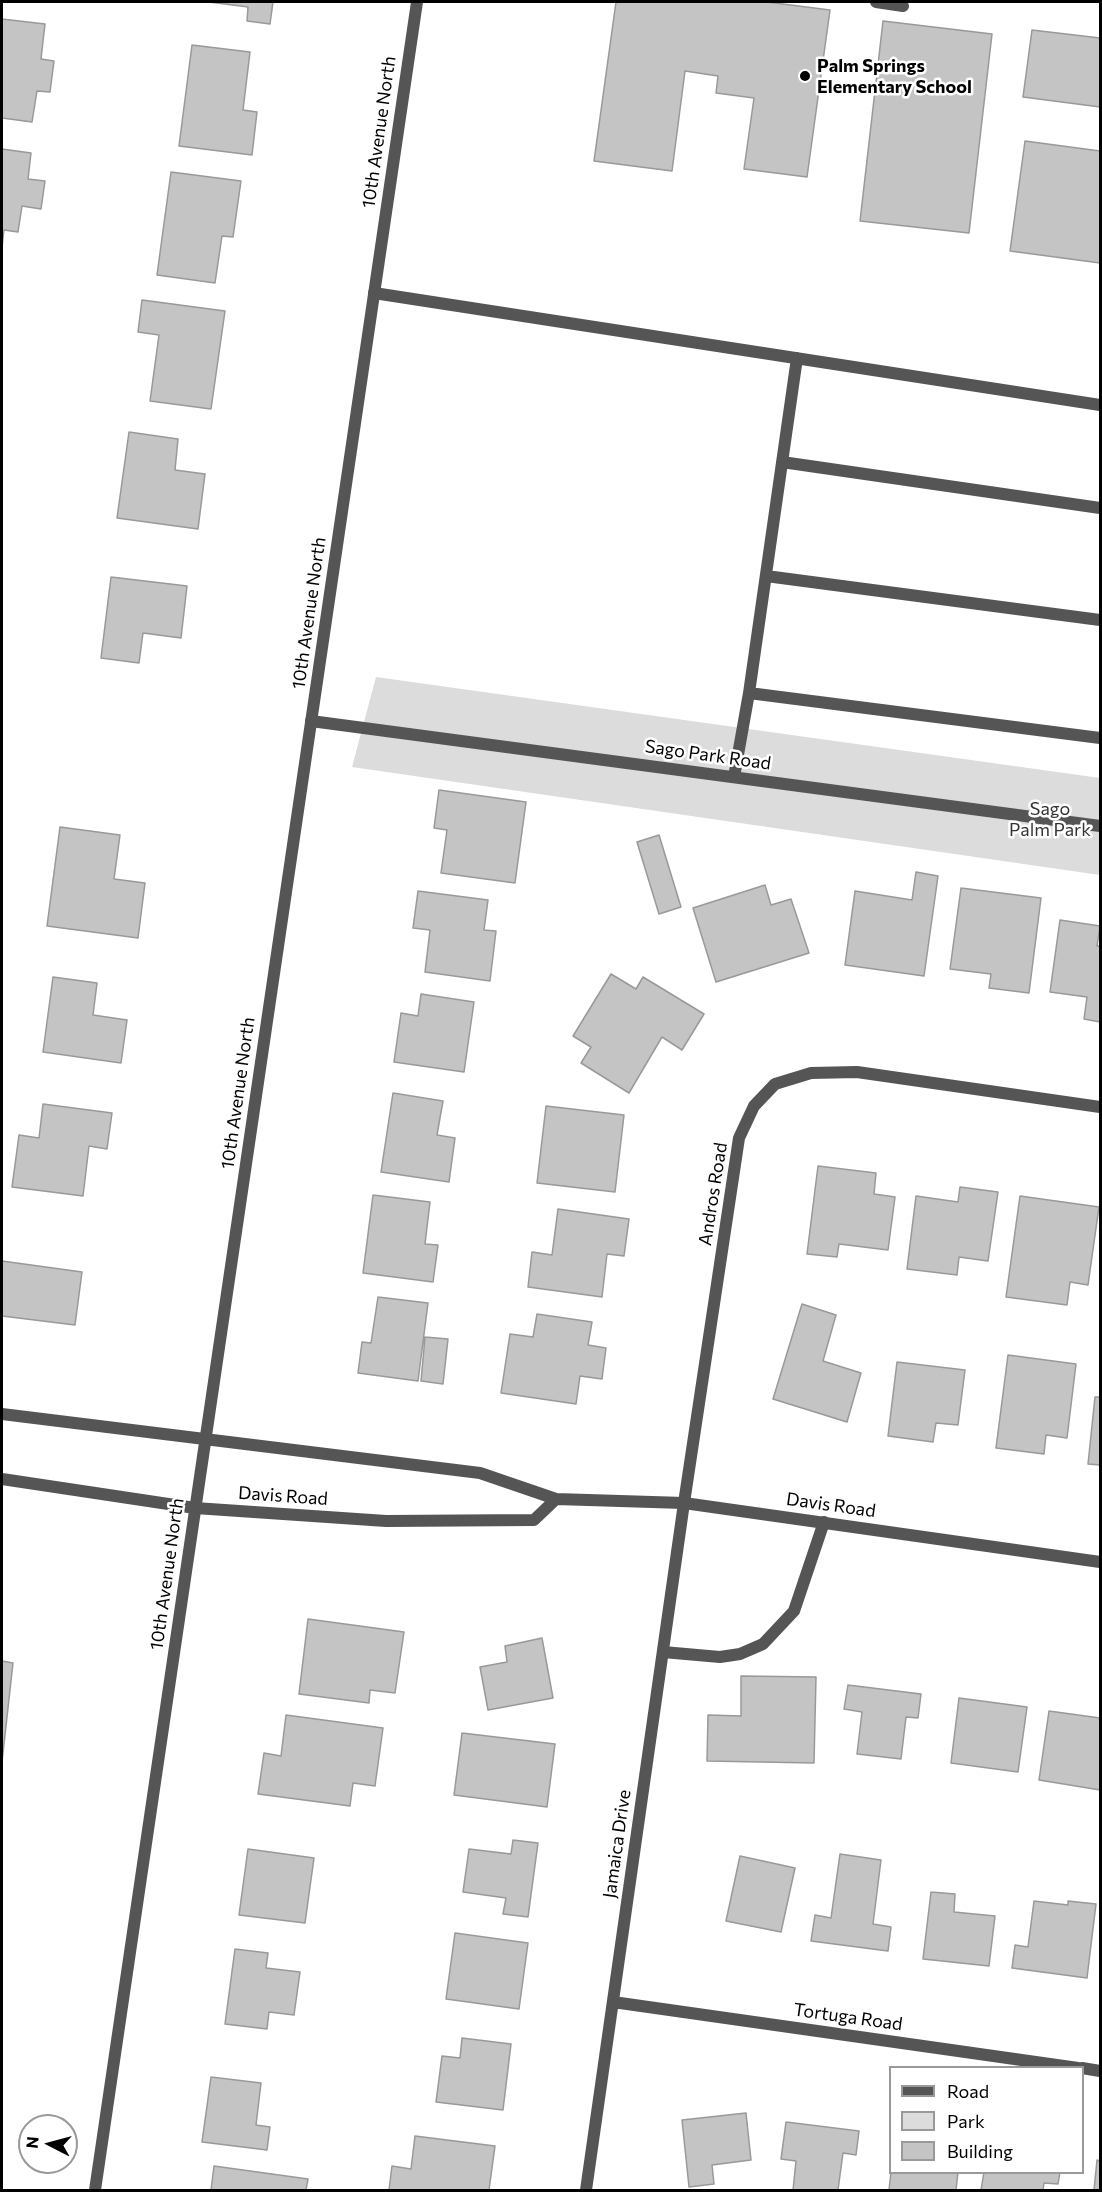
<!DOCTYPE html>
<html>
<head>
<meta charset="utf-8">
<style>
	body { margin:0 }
	#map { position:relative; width:1102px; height:2192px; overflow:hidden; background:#fff; font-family:Commissioner,sans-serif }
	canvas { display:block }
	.frame { position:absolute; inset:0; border:3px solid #000; pointer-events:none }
	.legend { position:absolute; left:889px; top:2066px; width:195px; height:108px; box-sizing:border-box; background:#fff; border:2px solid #999; margin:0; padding:8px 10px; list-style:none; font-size:18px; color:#000 }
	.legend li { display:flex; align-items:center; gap:12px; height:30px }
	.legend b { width:30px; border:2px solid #999 }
	.north { position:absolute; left:18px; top:2114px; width:60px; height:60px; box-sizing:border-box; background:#fff; border:2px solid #999; border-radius:50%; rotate:276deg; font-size:16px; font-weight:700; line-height:24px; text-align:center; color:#000 }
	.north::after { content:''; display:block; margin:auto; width:21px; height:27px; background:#000; clip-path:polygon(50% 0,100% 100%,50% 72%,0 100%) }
</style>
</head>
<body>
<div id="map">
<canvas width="1102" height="2192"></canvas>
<div class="frame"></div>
<ul class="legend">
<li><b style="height:8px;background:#555"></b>Road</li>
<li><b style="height:16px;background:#dcdcdc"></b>Park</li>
<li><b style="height:16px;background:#c4c4c4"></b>Building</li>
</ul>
<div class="north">N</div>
</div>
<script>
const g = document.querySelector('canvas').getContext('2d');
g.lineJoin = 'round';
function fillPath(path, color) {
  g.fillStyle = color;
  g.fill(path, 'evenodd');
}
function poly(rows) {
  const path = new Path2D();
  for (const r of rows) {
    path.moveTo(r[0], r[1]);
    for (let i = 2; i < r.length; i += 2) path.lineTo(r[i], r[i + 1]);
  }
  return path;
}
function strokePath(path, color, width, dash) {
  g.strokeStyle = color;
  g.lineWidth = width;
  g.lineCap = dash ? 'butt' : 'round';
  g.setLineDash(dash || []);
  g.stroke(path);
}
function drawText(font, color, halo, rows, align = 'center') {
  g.font = font + ' Commissioner,sans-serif';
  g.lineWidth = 5;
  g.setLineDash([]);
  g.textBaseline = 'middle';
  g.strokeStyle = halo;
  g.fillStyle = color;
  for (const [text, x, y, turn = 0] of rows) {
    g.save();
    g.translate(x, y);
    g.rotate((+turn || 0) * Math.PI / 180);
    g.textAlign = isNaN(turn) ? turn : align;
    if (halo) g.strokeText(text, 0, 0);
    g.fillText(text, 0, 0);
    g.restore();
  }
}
const green = poly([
	[376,677,1100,778,1100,875,352,767]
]);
const building = poly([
	[209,2,273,2,270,24,247,21,248,7,209,2],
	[616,2,767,2,830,10,807,177,744,169,754,98,716,93,718,76,685,71,672,171,594,161,616,2],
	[2,19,45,24,41,59,54,61,50,92,37,91,32,122,2,118,2,19],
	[883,21,992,34,969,233,860,221,883,21],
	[1032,30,1100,38,1100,107,1023,97,1032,30],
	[192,45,250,52,243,110,257,112,252,155,179,146,192,45],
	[1025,141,1100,151,1100,263,1010,251,1025,141],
	[2,149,31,153,28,179,45,181,41,209,22,206,18,232,4,230,2,247,2,149],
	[171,172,241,181,233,237,222,236,215,283,157,275,171,172],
	[142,300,225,311,211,409,150,401,159,335,138,332,142,300],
	[129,432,178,439,175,470,205,474,198,529,117,518,129,432],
	[111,577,187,586,181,638,143,633,139,663,101,658,111,577],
	[439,790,526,802,515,883,441,873,447,830,434,828,439,790],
	[60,827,120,835,114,879,145,883,138,938,47,926,60,827],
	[659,835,681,907,659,914,637,842,659,835],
	[916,872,938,876,924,976,845,965,855,891,912,900,916,872],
	[765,885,771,905,791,899,809,953,716,982,693,908,765,885],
	[961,888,1041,898,1029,993,989,988,991,974,950,969,961,888],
	[418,891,488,900,484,930,496,931,490,981,425,972,430,930,413,928,418,891],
	[1060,920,1100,926,1097,946,1100,946,1100,1022,1084,1019,1087,997,1050,992,1060,920],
	[611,974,636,989,643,977,704,1014,682,1050,662,1037,629,1093,581,1063,591,1047,573,1036,611,974],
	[53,977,97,983,93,1015,127,1020,121,1063,43,1052,53,977],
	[421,994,474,1002,464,1072,394,1062,401,1013,418,1016,421,994],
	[393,1093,443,1101,437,1135,455,1138,449,1182,381,1172,393,1093],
	[43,1104,112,1113,107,1149,89,1146,83,1196,12,1187,19,1135,39,1138,43,1104],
	[546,1106,624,1115,615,1192,537,1183,546,1106],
	[818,1166,876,1173,874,1194,895,1197,888,1250,839,1244,837,1257,807,1254,818,1166],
	[960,1187,998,1192,988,1261,959,1257,957,1275,907,1269,916,1196,958,1202,960,1187],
	[373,1195,430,1202,425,1244,438,1245,433,1282,363,1273,373,1195],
	[1020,1196,1099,1207,1088,1285,1070,1282,1067,1305,1006,1297,1020,1196],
	[558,1209,629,1219,624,1256,607,1254,602,1297,528,1287,532,1252,552,1255,558,1209],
	[2,1261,82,1272,75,1325,2,1316,2,1261],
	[378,1297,428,1303,418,1381,358,1373,362,1342,371,1343,378,1297],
	[802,1304,836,1315,823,1361,861,1373,847,1422,773,1399,802,1304],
	[537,1314,592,1322,588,1345,606,1348,602,1379,580,1376,576,1404,501,1393,510,1334,533,1337,537,1314],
	[425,1337,448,1339,443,1384,421,1381,425,1337],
	[1008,1355,1076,1364,1067,1438,1046,1435,1044,1454,996,1448,1008,1355],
	[897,1362,965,1370,958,1425,936,1423,933,1442,888,1436,897,1362],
	[1095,1397,1100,1397,1100,1465,1088,1464,1095,1397],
	[308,1619,404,1632,395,1693,370,1690,369,1703,299,1694,308,1619],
	[542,1638,553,1698,488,1710,480,1667,507,1662,505,1646,542,1638],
	[2,1661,13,1663,2,1762,2,1661],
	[741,1676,816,1677,814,1763,707,1761,708,1715,741,1716,741,1676],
	[848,1685,921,1694,918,1718,906,1717,901,1759,857,1754,862,1712,844,1709,848,1685],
	[959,1698,1027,1707,1018,1772,951,1763,959,1698],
	[1049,1711,1100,1718,1100,1790,1039,1780,1049,1711],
	[286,1715,383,1728,375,1786,353,1783,350,1806,258,1794,264,1753,281,1756,286,1715],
	[462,1733,555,1744,547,1807,454,1795,462,1733],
	[513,1840,538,1843,528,1917,503,1914,506,1898,463,1892,469,1849,511,1854,513,1840],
	[248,1849,314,1858,305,1923,239,1915,248,1849],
	[840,1854,881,1860,873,1924,891,1927,888,1951,811,1941,815,1915,831,1918,840,1854],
	[740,1856,795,1868,781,1932,726,1921,740,1856],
	[931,1892,955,1894,954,1912,995,1916,989,1966,923,1959,931,1892],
	[1034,1901,1068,1905,1068,1901,1096,1904,1087,1978,1012,1968,1015,1945,1028,1947,1034,1901],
	[455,1933,528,1943,519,2009,446,1999,455,1933],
	[235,1949,268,1953,266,1968,300,1972,294,2015,269,2012,267,2029,225,2024,235,1949],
	[462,2038,511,2044,503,2110,436,2102,442,2056,460,2058,462,2038],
	[211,2077,261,2083,256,2125,270,2127,267,2150,202,2142,211,2077],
	[746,2113,751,2160,712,2165,714,2184,689,2187,682,2120,746,2113],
	[786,2122,859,2131,856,2155,843,2153,838,2190,793,2190,796,2161,781,2159,786,2122],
	[415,2136,495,2146,489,2190,389,2190,392,2166,411,2169,415,2136],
	[1097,2160,1100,2161,1100,2190,1094,2190,1097,2160],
	[214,2166,308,2179,306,2190,211,2190,214,2166],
	[891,2172,958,2172,956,2190,889,2190,891,2172],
	[984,2172,1060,2172,1058,2184,1044,2183,1043,2190,981,2190,984,2172]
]);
const service = poly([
	[876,2,903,6],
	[374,293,1100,405],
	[782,462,1100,508],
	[766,576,1100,620],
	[749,693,797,358],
	[734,777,749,693,1100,738],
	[663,1652,720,1657,740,1654,763,1644,794,1611,824,1522]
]);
const minor = poly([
	[311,721,1100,826],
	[613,2002,1078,2068],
	[1082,2068,1100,2071],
	[586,2190,684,1503,739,1138,754,1106,775,1084,811,1073,857,1072,1100,1107]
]);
const tertiary = poly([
	[2,1414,480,1473,556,1499,684,1503,1100,1562],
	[2,1479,195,1508,386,1521,534,1520,556,1499],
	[95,2190,417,2]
]);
const markers = [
	[805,76,6,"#000"]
];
const poiNames = [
	["Palm Springs",817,66],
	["Elementary School",817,87]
];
const streetNames = [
	["10th Avenue North",379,132,-82],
	["10th Avenue North",309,613,-82],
	["Sago Park Road",708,755,8],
	["10th Avenue North",238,1093,-82],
	["Andros Road",713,1194,-81],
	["Davis Road",283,1496,4],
	["Davis Road",831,1505,8],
	["10th Avenue North",167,1574,-82],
	["Jamaica Drive",617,1844,-82],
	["Tortuga Road",848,2017,8]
];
const parkNames = [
	["Sago",1050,809],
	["Palm Park",1050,830]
];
fillPath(green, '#dcdcdc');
fillPath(building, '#c4c4c4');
strokePath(building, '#999', 1.5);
strokePath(service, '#555', 12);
strokePath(minor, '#555', 12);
strokePath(tertiary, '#555', 12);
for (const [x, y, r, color] of markers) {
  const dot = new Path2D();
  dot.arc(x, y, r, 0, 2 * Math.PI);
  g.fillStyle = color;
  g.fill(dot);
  strokePath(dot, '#fff', 2);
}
drawText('bold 18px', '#000', '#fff', poiNames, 'left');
drawText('18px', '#000', '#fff', streetNames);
drawText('18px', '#333', '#fff', parkNames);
</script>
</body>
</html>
